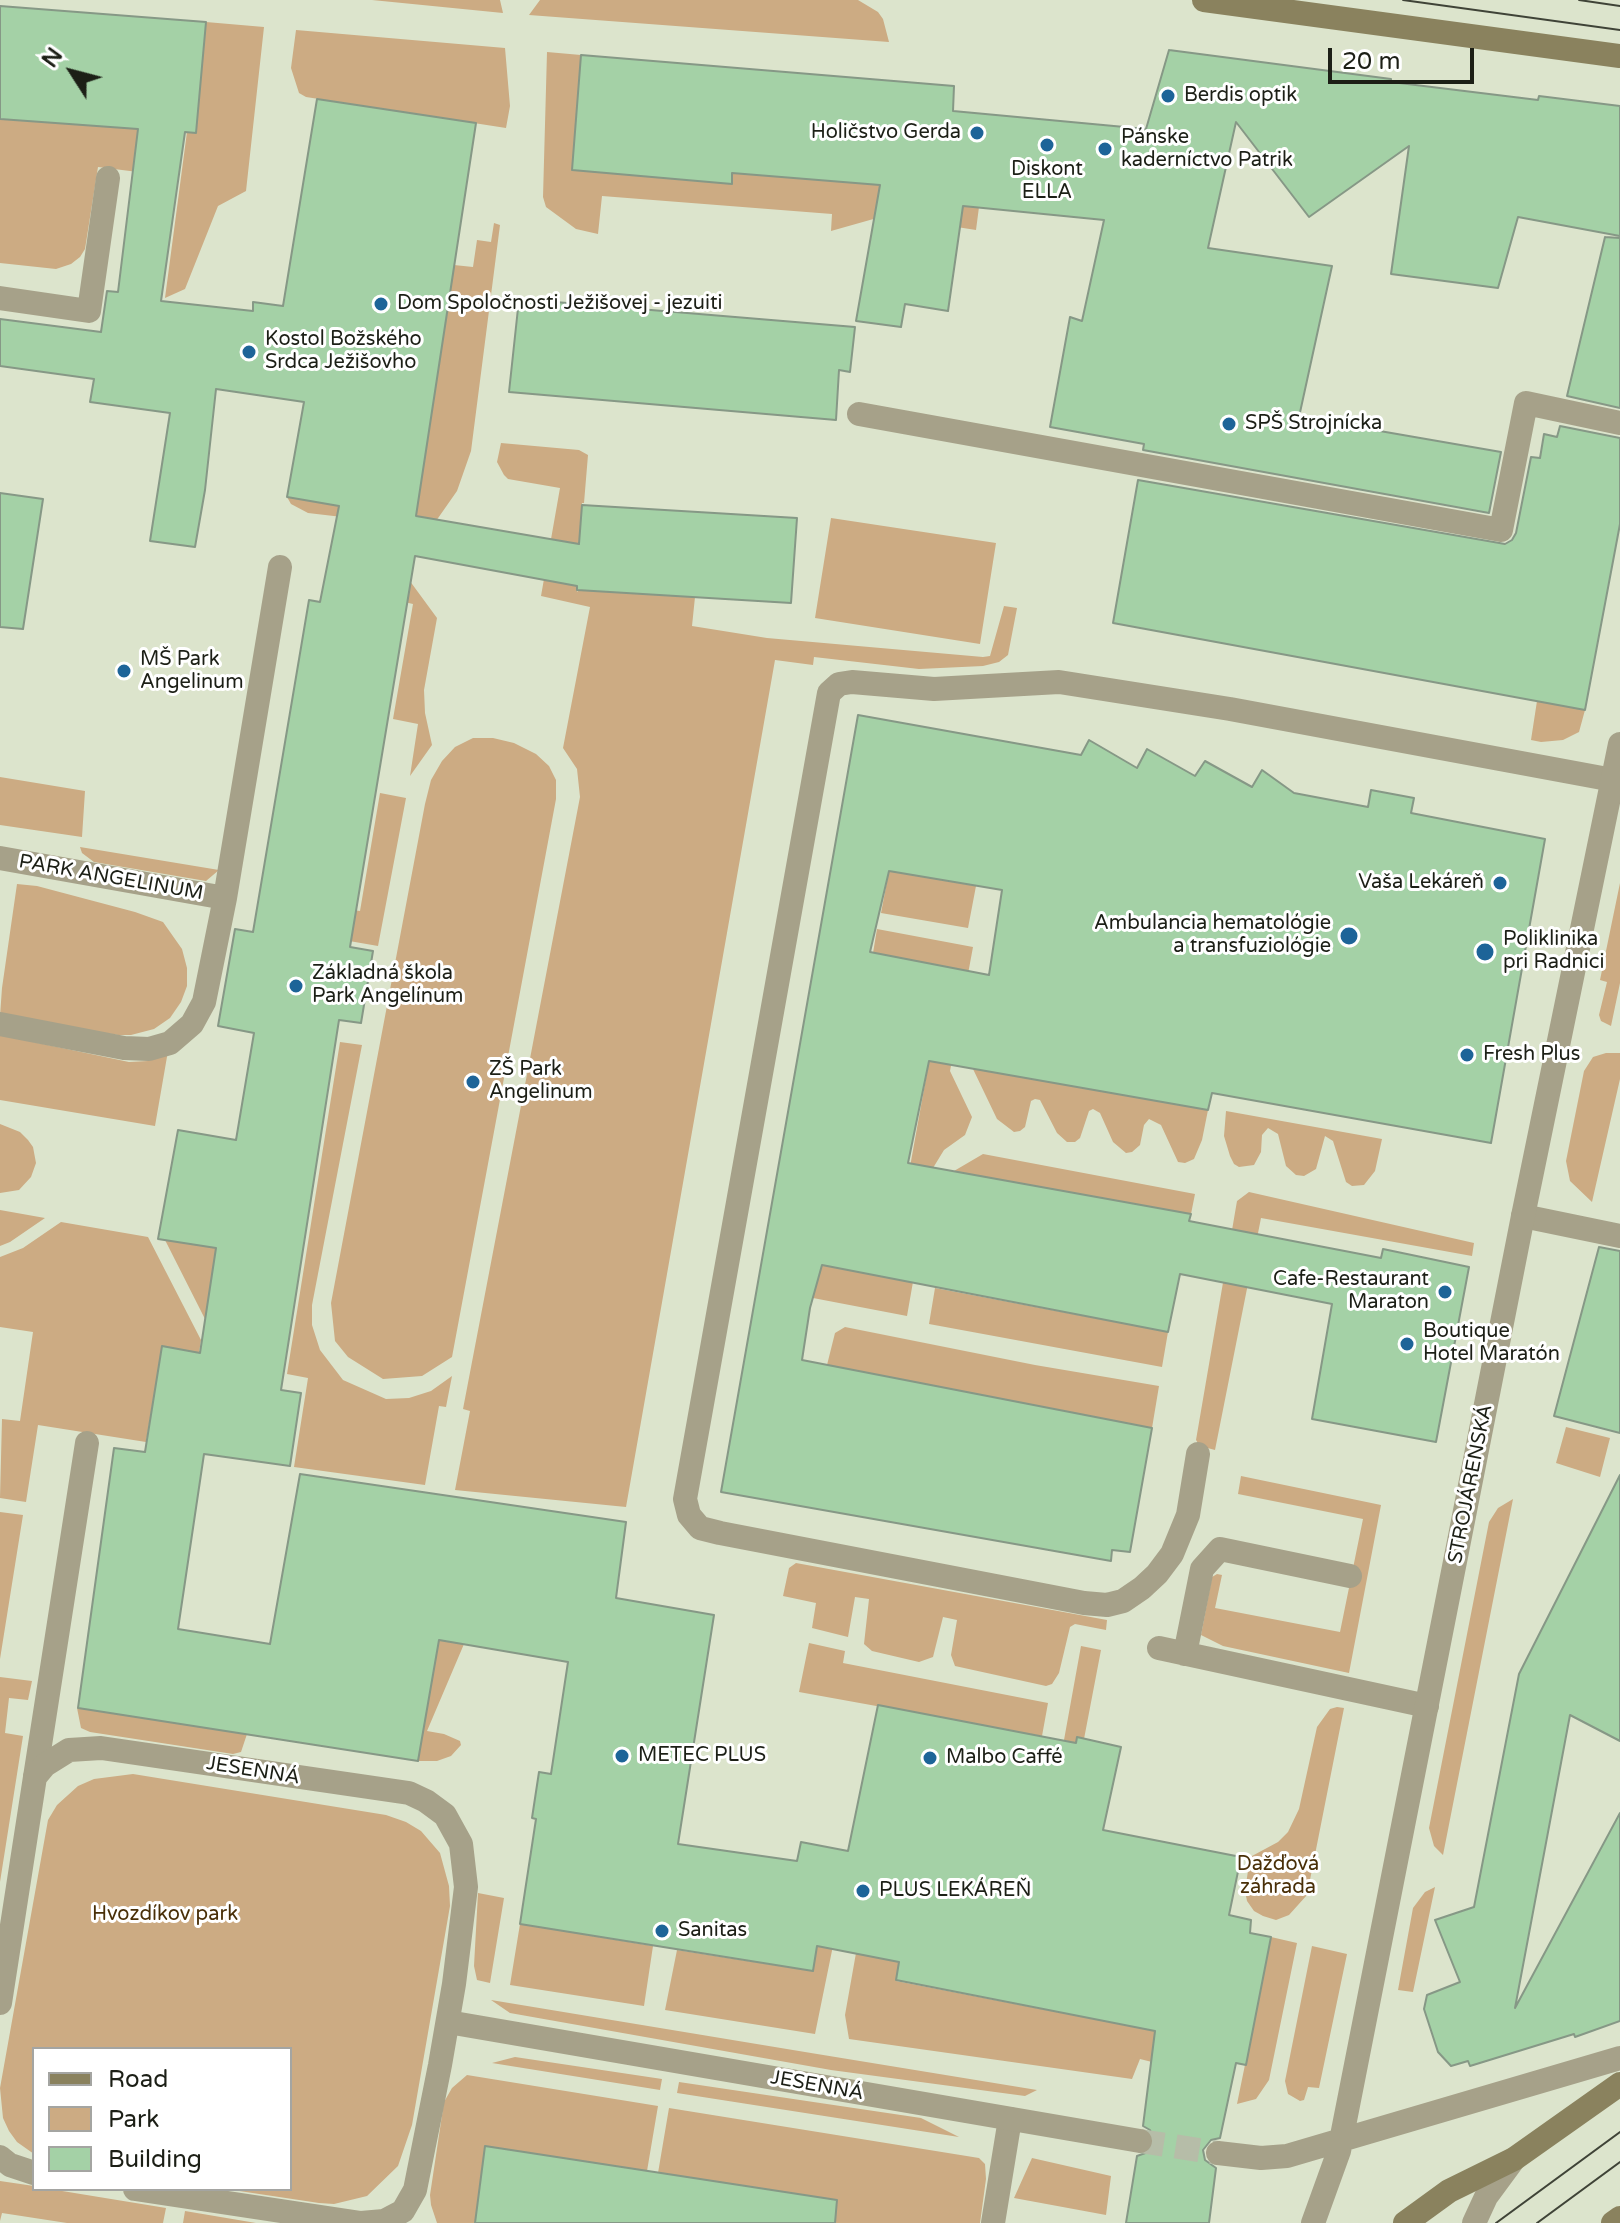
<!DOCTYPE html>
<html>
<head>
<meta charset="utf-8">
<style>
	body { margin:0 }
	#map { position:relative; width:1620px; height:2223px; overflow:hidden; background:#dce4cc; font-family:"Varela Round",sans-serif }
	canvas { display:block }
	.legend { position:absolute; left:32px; top:2047px; width:260px; height:144px; box-sizing:border-box; background:#fff; border:2px solid #a4a5a2; margin:0; padding:10px 14px; list-style:none; font-size:24px; color:#1c1f16 }
	.legend li { display:flex; align-items:center; gap:16px; height:40px }
	.legend b { width:40px; border:2px solid #a4a5a2 }
	.north { position:absolute; left:32px; top:32px; width:80px; height:80px; -webkit-text-stroke:6px #fff; paint-order:stroke; rotate:306deg; font-size:22px; font-weight:700; line-height:32px; text-align:center; color:#1c1f16 }
	.north::after { content:''; display:block; margin:auto; width:28px; height:36px; background:#1c1f16; clip-path:polygon(50% 0,100% 100%,50% 72%,0 100%) }
	.scale { position:absolute; left:1328px; top:48px; width:146px; height:36px; box-sizing:border-box; border:4px solid #1c1f16; border-top:0; padding-left:10px; font-size:24px; line-height:28px; white-space:nowrap; color:#1c1f16; -webkit-text-stroke:6px #fff; paint-order:stroke }
</style>
</head>
<body>
<div id="map">
<canvas width="1620" height="2223"></canvas>
<ul class="legend">
<li><b style="height:10px;background:#8a825e"></b>Road</li>
<li><b style="height:22px;background:#ccab83"></b>Park</li>
<li><b style="height:22px;background:#a4d1a6"></b>Building</li>
</ul>
<div class="north">N</div>
<div class="scale">20 m</div>
</div>
<script>
const g = document.querySelector('canvas').getContext('2d');
g.lineJoin = 'round';
function fillPath(path, color) {
  g.fillStyle = color;
  g.fill(path, 'evenodd');
}
function poly(rows) {
  const path = new Path2D();
  for (const r of rows) {
    path.moveTo(r[0], r[1]);
    for (let i = 2; i < r.length; i += 2) path.lineTo(r[i], r[i + 1]);
  }
  return path;
}
function strokePath(path, color, width, dash) {
  g.strokeStyle = color;
  g.lineWidth = width;
  g.lineCap = dash ? 'butt' : 'round';
  g.setLineDash(dash || []);
  g.stroke(path);
}
function drawText(font, color, halo, rows, align = 'center') {
  g.font = font + ' "Varela Round",sans-serif';
  g.lineWidth = 6;
  g.setLineDash([]);
  g.textBaseline = 'middle';
  g.strokeStyle = halo;
  g.fillStyle = color;
  for (const [text, x, y, turn = 0] of rows) {
    g.save();
    g.translate(x, y);
    g.rotate((+turn || 0) * Math.PI / 180);
    g.textAlign = isNaN(turn) ? turn : align;
    if (halo) g.strokeText(text, 0, 0);
    g.fillText(text, 0, 0);
    g.restore();
  }
}
const green = poly([
	[372,0,500,0,503,13],
	[540,0,858,0,878,12,883,19,889,42,529,15],
	[206,22,264,27,246,191,218,206,185,289,165,298,187,132,196,132],
	[296,30,505,48,510,106,506,128,306,97,299,93,291,68],
	[547,52,581,55,572,170,732,183,732,173,947,190,979,207,976,230,899,218,877,218,831,231,832,214,602,196,598,234,576,229,546,207,543,197],
	[0,119,185,132,178,177,98,167,85,249,80,257,71,264,56,269,0,263],
	[494,223,500,225,471,451,457,491,436,521,428,527,308,513,291,504,287,497,412,517,454,265,473,267,477,240,491,242],
	[501,443,579,450,588,455,584,503,582,503,577,592,579,590,695,597,692,626,767,638,983,657,990,656,1004,606,1017,608,1008,655,999,662,983,666,919,669,814,657,813,665,775,660,626,1507,455,1490,470,1411,463,1409,580,797,577,769,563,748,590,607,541,596,560,488,508,479,504,475,497,462],
	[831,518,996,543,980,644,815,618],
	[404,573,437,618,424,690,425,713,432,745,410,776,418,724,393,719,413,604,400,601],
	[1537,701,1585,710,1579,732,1563,740,1541,742,1531,740],
	[473,738,493,738,514,743,536,754,549,766,556,780,556,799,452,1357,422,1376,383,1379,348,1357,335,1341,331,1303,425,804,431,780,442,761,455,747],
	[0,777,85,791,82,837,0,825],
	[380,793,406,798,378,946,332,938,337,908,360,911],
	[80,847,219,870,206,881,94,862,82,853],
	[889,871,976,886,968,928,881,913],
	[1620,883,1620,983,1611,1026,1601,1021,1599,1015,1607,982,1600,980],
	[17,884,37,886,135,912,163,922,182,949,187,968,187,986,181,1002,170,1018,154,1029,131,1035,118,1035,0,1016,2,988],
	[877,929,973,947,950,1071,972,1117,965,1135,944,1150,933,1168,907,1316,813,1298,818,1264,897,1239,946,967,873,953],
	[0,1035,129,1062,148,1061,168,1051,155,1126,0,1100],
	[340,1042,362,1045,312,1305,312,1325,320,1350,343,1380,386,1399,409,1398,431,1391,452,1376,446,1407,439,1406,425,1485,294,1467,308,1378,287,1374],
	[1606,1053,1620,1053,1620,1079,1592,1202,1570,1181,1566,1161,1584,1071,1593,1057],
	[973,1069,1208,1110,1202,1140,1194,1159,1185,1163,1178,1162,1161,1125,1149,1119,1144,1125,1140,1145,1132,1152,1126,1153,1113,1142,1100,1113,1093,1109,1089,1111,1080,1138,1075,1142,1067,1142,1057,1133,1040,1100,1035,1099,1031,1101,1025,1127,1020,1131,1014,1132,997,1119],
	[1226,1111,1382,1139,1375,1171,1364,1185,1352,1186,1346,1182,1333,1141,1325,1136,1316,1169,1304,1176,1296,1175,1286,1166,1278,1134,1268,1128,1262,1135,1261,1152,1254,1165,1239,1167,1234,1164,1230,1156,1224,1136],
	[0,1124,20,1132,28,1140,33,1147,36,1163,31,1177,19,1190,0,1193],
	[983,1154,1195,1194,1191,1214,954,1171],
	[1249,1192,1474,1243,1472,1256,1261,1218,1215,1450,1200,1446,1196,1440,1237,1201],
	[0,1210,45,1218,10,1242,0,1246],
	[61,1222,148,1237,201,1340,199,1353,162,1346,146,1442,38,1425,26,1502,0,1498,2,1419,20,1421,33,1332,0,1327,0,1257,23,1248],
	[165,1240,216,1248,205,1319],
	[935,1288,1168,1332,1162,1367,929,1324],
	[845,1327,1035,1365,1159,1386,1152,1428,827,1365,835,1333],
	[1566,1427,1610,1438,1600,1477,1556,1463],
	[1241,1476,1381,1505,1349,1673,1223,1646,1201,1635,1212,1577,1217,1574,1222,1575,1215,1608,1340,1632,1363,1519,1238,1494],
	[1513,1499,1443,1855,1434,1846,1429,1828,1489,1522,1498,1508],
	[0,1512,23,1515,0,1659],
	[796,1563,1107,1620,1106,1630,1075,1624,1070,1627,1059,1673,1052,1684,1046,1686,955,1666,951,1655,957,1620,943,1617,933,1657,919,1662,872,1651,864,1644,869,1599,855,1597,848,1637,812,1628,816,1603,783,1596,789,1568],
	[417,1637,464,1644,427,1731,444,1734,460,1741,461,1745,451,1756,437,1761,418,1761,434,1670,413,1667],
	[809,1643,845,1651,843,1663,1048,1703,1042,1736,799,1692],
	[1081,1646,1101,1650,1084,1739,1077,1737,1076,1743,1064,1740],
	[0,1677,32,1681,28,1700,9,1698,5,1733,23,1736,0,1882],
	[1337,1707,1344,1708,1307,1895,1289,1915,1276,1920,1263,1916,1254,1911,1247,1901,1245,1891,1249,1864,1252,1856,1278,1842,1288,1832,1299,1809,1317,1727,1330,1709],
	[77,1708,247,1734,241,1752,233,1754,90,1732,81,1728],
	[133,1774,386,1815,406,1822,421,1831,440,1853,449,1886,450,1906,412,2125,398,2166,367,2196,334,2204,319,2203,226,2189,290,2189,290,2049,34,2049,34,2154,17,2142,9,2131,3,2118,0,2088,48,1820,57,1805,78,1786,94,1779],
	[1435,1887,1413,1992,1398,1990,1413,1908,1425,1892],
	[478,1893,504,1898,490,1983,477,1980,474,1966],
	[520,1924,653,1946,644,2006,510,1985],
	[820,1927,836,1931,815,2034,665,2010,677,1950,812,1971],
	[1271,1937,1297,1943,1269,2080,1256,2099,1237,2104],
	[1312,1946,1347,1954,1319,2088,1308,2087,1304,2100,1300,2101,1288,2094,1285,2081],
	[856,1953,899,1962,896,1981,1119,2024,1160,2000,1155,2031,1180,2037,1152,2062,1140,2059,1132,2079,849,2039,845,2015],
	[491,2000,811,2053,1037,2090,1025,2096,831,2070,510,2013],
	[515,2057,662,2079,660,2090,492,2063],
	[467,2075,658,2106,647,2171,486,2146,475,2223,437,2223,431,2205,430,2195,444,2102,452,2088],
	[679,2082,921,2118,959,2137,677,2093],
	[669,2108,979,2158,985,2164,986,2179,980,2223,822,2223,658,2173],
	[1032,2158,1111,2176,1106,2215,1014,2198],
	[0,2181,34,2186,34,2189,50,2189,166,2208,163,2223,67,2223,2,2213,0,2221],
	[185,2211,256,2223,183,2223]
]);
const building = poly([
	[0,6,206,22,196,133,185,132,161,301,253,311,253,302,283,306,317,99,476,123,416,516,579,544,582,505,797,518,791,603,577,590,577,586,415,556,350,947,373,951,361,1023,339,1020,281,1390,301,1393,290,1466,204,1454,178,1629,270,1644,300,1474,626,1522,616,1598,714,1615,678,1844,797,1861,801,1842,848,1851,878,1705,1076,1743,1077,1737,1121,1747,1103,1830,1241,1857,1229,1915,1251,1920,1250,1933,1271,1937,1246,2065,1236,2063,1220,2138,1211,2140,1203,2150,1205,2160,1216,2168,1209,2223,1126,2223,1137,2156,1151,2151,1155,2143,1150,2130,1143,2126,1155,2031,896,1980,899,1962,817,1946,813,1971,520,1924,536,1819,532,1818,539,1772,551,1774,568,1662,439,1640,418,1761,78,1708,114,1448,145,1452,162,1346,200,1353,216,1248,158,1239,178,1130,236,1140,254,1033,218,1026,235,929,253,932,309,600,320,602,339,506,287,497,304,402,216,389,205,490,195,547,150,541,170,413,90,402,94,379,0,366,0,319,101,332,107,291,118,292,138,129,0,119,0,6],
	[1169,50,1391,79,1391,82,1538,100,1539,96,1620,106,1620,236,1518,217,1498,288,1391,274,1409,146,1309,217,1236,122,1208,248,1332,266,1299,417,1501,452,1489,513,1143,450,1144,444,1050,427,1070,317,1082,321,1104,220,963,206,948,311,905,304,901,327,856,321,880,185,732,173,732,184,572,170,581,55,954,86,953,111,1146,129,1169,50],
	[1605,237,1620,238,1620,408,1567,396,1605,237],
	[519,299,855,327,850,372,839,370,836,420,509,392,519,299],
	[1560,426,1620,438,1620,524,1585,710,1113,623,1138,480,1505,544,1512,540,1516,533,1531,457,1540,458,1544,434,1557,437,1560,426],
	[0,493,43,499,23,629,0,627,0,493],
	[858,715,1081,755,1089,740,1137,768,1147,749,1195,776,1205,761,1252,787,1262,770,1294,793,1368,807,1371,790,1414,798,1411,813,1545,839,1491,1143,1212,1093,1208,1110,929,1061,908,1163,1191,1214,1189,1221,1381,1258,1383,1249,1469,1267,1436,1442,1312,1419,1332,1304,1180,1274,1168,1332,822,1265,810,1308,802,1360,1152,1428,1130,1552,1112,1550,1111,1561,721,1492,858,715],
	[889,871,1002,890,989,975,870,952,889,871],
	[1599,1247,1620,1251,1620,1433,1554,1416,1599,1247],
	[1620,1475,1620,1741,1570,1715,1515,2008,1620,1813,1620,2021,1575,2037,1574,2034,1470,2066,1468,2061,1451,2066,1438,2052,1424,2009,1427,1995,1460,1982,1435,1920,1474,1907,1519,1674,1620,1475],
	[485,2146,837,2200,835,2223,475,2223,485,2146]
]);
const streetTunnel = poly([
	[1140,2141,1218,2153]
]);
const lane = poly([
	[0,298,89,311,108,178],
	[859,414,1501,530,1526,403,1620,423],
	[0,858,225,898,204,1002,192,1024,170,1043,149,1049,124,1048,0,1024],
	[225,898,280,567],
	[1523,1216,1620,1236],
	[1198,1454,1188,1515,1172,1554,1157,1574,1142,1588,1123,1601,1107,1605,1084,1603,720,1533,700,1528,689,1515,685,1499,829,693,839,684,852,682,934,689,1059,682,1230,709,1613,780],
	[1159,1648,1427,1706],
	[1185,1654,1202,1569,1220,1549,1350,1576],
	[35,1777,87,1443],
	[993,2223,1010,2119]
]);
const street = poly([
	[0,2003,35,1777,45,1765,69,1750,101,1748,409,1793,426,1801,445,1815,461,1844,466,1887,454,1984,440,2065,415,2190,403,2211,384,2221,361,2223,135,2189],
	[448,2022,1140,2141],
	[1218,2153,1261,2158,1287,2156,1620,2058],
	[0,2157,10,2165,34,2173],
	[1313,2223,1339,2151,1523,1216,1620,744],
	[1474,2223,1486,2197,1514,2159]
]);
const secondary = poly([
	[1204,0,1620,56],
	[1405,2223,1449,2191,1514,2159,1620,2084],
	[1613,2223,1620,2218]
]);
const tram = poly([
	[1403,0,1620,30],
	[1579,0,1620,6],
	[1496,2223,1620,2132],
	[1537,2223,1620,2162]
]);
const markers = [
	[1168,96,8,"#1d6498"],
	[977,133,8,"#1d6498"],
	[1047,145,8,"#1d6498"],
	[1105,149,8,"#1d6498"],
	[381,304,8,"#1d6498"],
	[249,352,8,"#1d6498"],
	[1229,424,8,"#1d6498"],
	[124,671,8,"#1d6498"],
	[1500,883,8,"#1d6498"],
	[1349,936,10,"#1d6498"],
	[1485,952,10,"#1d6498"],
	[296,986,8,"#1d6498"],
	[1467,1055,8,"#1d6498"],
	[473,1082,8,"#1d6498"],
	[1445,1292,8,"#1d6498"],
	[1407,1344,8,"#1d6498"],
	[622,1756,8,"#1d6498"],
	[930,1758,8,"#1d6498"],
	[863,1891,8,"#1d6498"],
	[662,1931,8,"#1d6498"]
];
const poiNames = [
	["Berdis optik",1184,96],
	["Holičstvo Gerda",961,133,"right"],
	["Pánske",1121,138],
	["kaderníctvo Patrik",1121,161],
	["Diskont",1047,170,"center"],
	["ELLA",1047,193,"center"],
	["Dom Spoločnosti Ježišovej - jezuiti",397,304],
	["Kostol Božského",265,340],
	["Srdca Ježišovho",265,363],
	["SPŠ Strojnícka",1245,424],
	["MŠ Park",140,660],
	["Angelinum",140,683],
	["Vaša Lekáreň",1484,883,"right"],
	["Ambulancia hematológie",1331,924,"right"],
	["a transfuziológie",1331,947,"right"],
	["Poliklinika",1503,940],
	["pri Radnici",1503,963],
	["Základná škola",312,974],
	["Park Angelínum",312,997],
	["Fresh Plus",1483,1055],
	["ZŠ Park",489,1070],
	["Angelinum",489,1093],
	["Cafe-Restaurant",1429,1280,"right"],
	["Maraton",1429,1303,"right"],
	["Boutique",1423,1332],
	["Hotel Maratón",1423,1355],
	["METEC PLUS",638,1756],
	["Malbo Caffé",946,1758],
	["PLUS LEKÁREŇ",879,1891],
	["Sanitas",678,1931]
];
const streetNames = [
	["PARK ANGELINUM",111,878,10],
	["STROJÁRENSKÁ",1471,1484,-79],
	["JESENNÁ",253,1771,9],
	["JESENNÁ",817,2086,10]
];
const parkNames = [
	["Dažďová",1278,1865],
	["záhrada",1278,1888],
	["Hvozdíkov park",165,1915]
];
fillPath(green, '#ccab83');
fillPath(building, '#a4d1a6');
strokePath(building, '#869886', 2);
strokePath(streetTunnel, '#b6bda8', 24, [24, 12]);
strokePath(lane, '#a6a189', 24);
strokePath(street, '#a6a189', 24);
strokePath(secondary, '#8a825e', 24);
strokePath(tram, '#3f4337', 2);
for (const [x, y, r, color] of markers) {
  const dot = new Path2D();
  dot.arc(x, y, r, 0, 2 * Math.PI);
  g.fillStyle = color;
  g.fill(dot);
  strokePath(dot, '#fff', 3);
}
drawText('20px', '#1c1f16', '#fff', poiNames, 'left');
drawText('20px', '#1c1f16', '#fff', streetNames);
drawText('20px', '#492f08', '#fff', parkNames);
</script>
</body>
</html>
